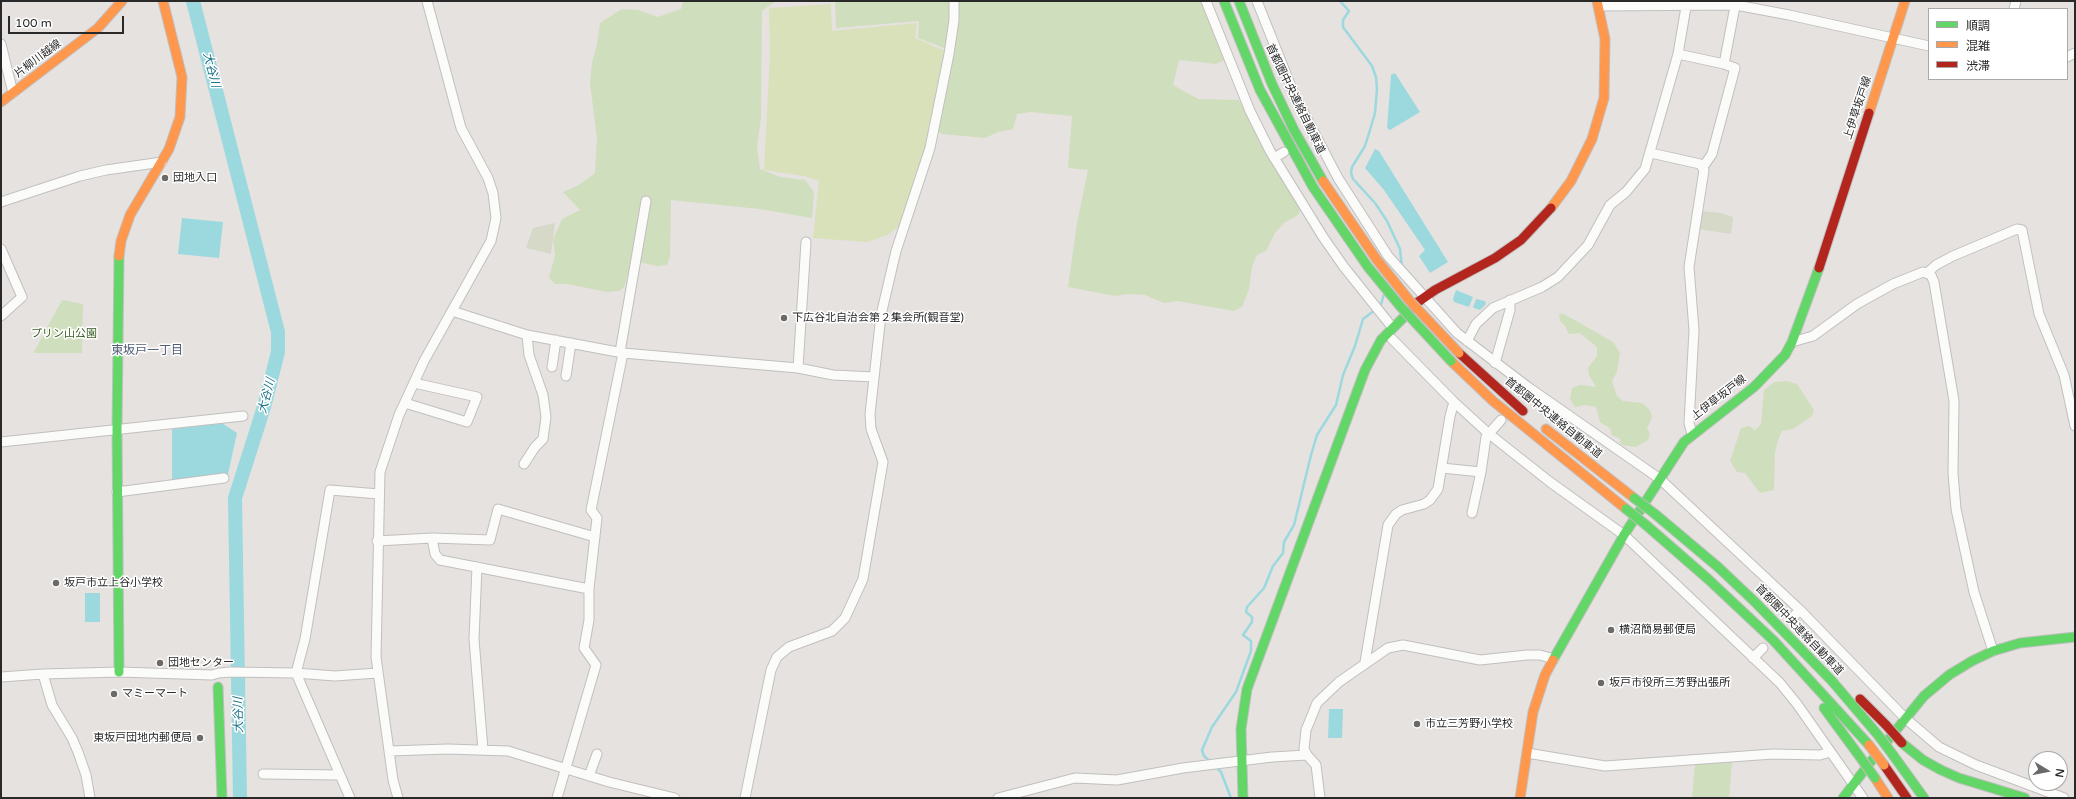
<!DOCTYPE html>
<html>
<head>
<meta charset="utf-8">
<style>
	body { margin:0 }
	#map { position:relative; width:2076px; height:799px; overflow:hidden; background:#e6e2df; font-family:"Varela Round","Noto Sans JP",sans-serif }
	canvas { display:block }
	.frame { position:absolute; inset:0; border:2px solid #292929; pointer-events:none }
	.legend { position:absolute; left:1928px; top:8px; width:140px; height:72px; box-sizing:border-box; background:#fff; border:1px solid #a9a9a9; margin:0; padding:5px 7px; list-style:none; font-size:12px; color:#292929 }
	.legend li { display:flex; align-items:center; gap:8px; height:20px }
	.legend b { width:20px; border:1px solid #a9a9a9 }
	.north { position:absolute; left:2028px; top:751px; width:40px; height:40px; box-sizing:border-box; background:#fff; border:1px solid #a9a9a9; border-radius:50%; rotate:100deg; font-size:11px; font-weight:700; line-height:16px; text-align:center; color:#292929 }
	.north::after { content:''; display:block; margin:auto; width:14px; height:18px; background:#6b6a69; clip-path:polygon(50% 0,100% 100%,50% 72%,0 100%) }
	.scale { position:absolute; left:8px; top:16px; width:116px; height:18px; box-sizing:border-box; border:2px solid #292929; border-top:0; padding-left:5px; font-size:12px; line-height:14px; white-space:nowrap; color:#292929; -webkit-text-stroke:3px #fff; paint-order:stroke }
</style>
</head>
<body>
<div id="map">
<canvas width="2076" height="799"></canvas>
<div class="frame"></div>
<ul class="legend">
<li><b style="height:5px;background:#63d668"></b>順調</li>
<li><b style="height:5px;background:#ff974d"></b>混雑</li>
<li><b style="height:5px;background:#b3261e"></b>渋滞</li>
</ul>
<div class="north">N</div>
<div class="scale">100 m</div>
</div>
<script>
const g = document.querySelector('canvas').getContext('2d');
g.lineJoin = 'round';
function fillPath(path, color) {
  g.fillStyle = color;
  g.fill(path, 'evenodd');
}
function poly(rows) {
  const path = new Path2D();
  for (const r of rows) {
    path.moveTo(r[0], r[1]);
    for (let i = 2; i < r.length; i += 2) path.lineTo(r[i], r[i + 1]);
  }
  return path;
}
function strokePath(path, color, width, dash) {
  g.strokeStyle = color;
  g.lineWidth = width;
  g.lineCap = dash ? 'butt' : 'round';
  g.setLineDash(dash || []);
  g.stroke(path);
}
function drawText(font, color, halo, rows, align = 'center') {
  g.font = font + ' "Varela Round","Noto Sans JP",sans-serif';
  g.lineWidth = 3;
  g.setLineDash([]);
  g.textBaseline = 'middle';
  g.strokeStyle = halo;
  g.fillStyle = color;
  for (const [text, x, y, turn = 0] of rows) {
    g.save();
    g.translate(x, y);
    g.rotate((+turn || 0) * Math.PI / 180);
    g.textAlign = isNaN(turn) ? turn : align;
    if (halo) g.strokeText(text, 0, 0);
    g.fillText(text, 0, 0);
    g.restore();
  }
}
const green = poly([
	[683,1,833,1,774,2,762,11,761,118,757,146,760,169,780,177,805,180,814,192,812,218,760,209,671,200,670,256,667,265,657,266,639,262,630,268,624,287,619,291,607,292,568,284,555,284,549,278,555,255,553,240,562,219,580,210,563,192,579,185,595,173,597,139,590,83,592,63,597,44,600,23,622,9,638,10,658,17,681,9],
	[835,1,1202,1,1225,60,1216,64,1179,60,1173,85,1198,99,1239,100,1300,210,1298,215,1284,223,1275,233,1266,251,1257,255,1252,267,1249,289,1242,307,1234,311,1178,301,1164,303,1145,295,1127,294,1115,296,1068,287,1077,223,1088,170,1068,168,1072,116,1031,112,1017,114,1013,129,998,132,985,138,942,134,938,131,938,125,952,51,918,38,919,21,836,28],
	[62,300,83,304,82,353,36,353,34,352],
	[1562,313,1613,342,1620,353,1617,372,1612,381,1617,396,1623,401,1642,403,1650,410,1652,418,1647,428,1650,434,1648,440,1636,447,1621,445,1620,439,1612,435,1610,428,1600,422,1596,407,1585,405,1575,407,1570,399,1572,388,1580,385,1596,387,1589,375,1588,368,1597,356,1597,347,1580,333,1569,334,1565,326,1560,321,1559,315],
	[1787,381,1797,384,1814,410,1812,416,1793,429,1782,431,1778,440,1775,452,1774,490,1760,493,1745,473,1737,472,1730,461,1741,428,1749,426,1755,430,1761,424,1764,390,1775,382],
	[1732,762,1729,798,1692,798,1695,764]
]);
const cemetery = poly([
	[1701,211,1721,213,1733,217,1731,234,1698,229],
	[555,223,551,254,526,248,533,228]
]);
const pitch = poly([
	[831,4,832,31,917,23,915,38,945,51,928,139,900,226,887,235,867,242,813,238,819,181,804,176,764,170,770,55,769,8]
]);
const water = poly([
	[1395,73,1420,112,1390,130,1387,128,1391,75],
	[1375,149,1379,151,1448,262,1430,273,1419,256,1425,250,1384,190,1365,168],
	[182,218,223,222,219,258,178,254],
	[1456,290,1473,297,1469,307,1454,302,1453,299],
	[1476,299,1485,301,1486,304,1480,310,1474,308,1473,307],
	[222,423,237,433,228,474,172,480,172,429],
	[85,593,100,593,100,622,85,622],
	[1329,709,1343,709,1342,738,1328,738]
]);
const stream = poly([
	[1340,1,1349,11,1343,20,1343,27,1372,66,1376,77,1377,89,1375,113,1370,130,1365,146,1352,167,1351,173,1353,179,1375,203,1387,221,1400,249,1402,268],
	[1380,308,1384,294],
	[1211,762,1204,756,1202,750,1212,727,1236,692,1251,651,1251,641,1243,635,1252,622,1252,617,1246,612,1247,607,1264,588,1273,566,1283,553,1284,542,1294,525,1311,455,1317,435,1336,405,1343,375,1355,346,1363,319,1375,310],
	[1216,767,1221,772,1231,798]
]);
const river = poly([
	[193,1,278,332,278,352,264,407,235,498,240,798]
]);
const streetTunnel = poly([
	[1512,407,1522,394]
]);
const street = poly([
	[1206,1,1250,111,1270,151,1323,237,1344,267,1392,327],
	[1257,1,1294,94,1338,178,1388,256,1457,333,1528,387,1660,479,1800,610,1905,718,1939,747,1976,765,2064,798],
	[1599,6,1736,5,1789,15,1929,46],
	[2014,9,2016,1],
	[1,44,13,93],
	[1678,54,1724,64,1735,68,1712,154,1703,167],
	[2067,57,2075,53],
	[1724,64,1736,1],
	[1651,153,1700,164,1704,170,1689,267,1694,330,1689,423,1692,434],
	[1274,158,1284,152],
	[1,202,80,176,106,170,162,162],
	[1,249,22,297,1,316],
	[1927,273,1936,265,1953,256,2017,229,2022,230,2039,314,2064,375,2075,426],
	[452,311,527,335,623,353,798,368,833,375,874,377],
	[1392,339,1454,402,1488,433,1550,482,1624,535,1780,683,1797,704,1863,798],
	[1467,341,1476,324,1493,308,1542,287,1558,277,1588,245,1610,205,1626,192,1645,169,1678,54,1687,1],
	[1792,342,1813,336,1857,304,1893,284,1923,272,1931,275,1934,282,1954,401,1953,473,1956,509,1974,592,1993,651],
	[620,352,646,201],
	[1495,363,1510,310,1510,300],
	[552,367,556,340],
	[798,368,806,242],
	[566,376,571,343],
	[405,403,467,422,477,397,414,383],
	[1,442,243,416],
	[524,464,535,447,543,439,546,417,543,395,529,355,527,335],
	[1442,468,1481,472],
	[117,492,224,478],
	[1472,513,1481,472,1486,437,1501,420],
	[432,538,435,554,440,560,589,589],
	[377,541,432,538,490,540,498,509,595,537],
	[477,567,474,639,483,750],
	[1791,619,1800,610],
	[1753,658,1763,648],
	[1365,662,1388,525,1396,514,1402,510,1424,504,1430,500,1438,489,1450,416,1454,402],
	[43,674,52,705,72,738,78,752,86,775,90,798],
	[1,677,43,674,119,672,212,675,219,673,230,672,296,673,335,676,377,673],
	[389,751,448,749,508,751,609,782,675,798],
	[1527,753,1605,766,1773,754,1820,755,1830,752],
	[1307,755,1304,749,1306,730,1317,703,1339,682,1388,648,1403,645,1480,660,1527,655,1540,655,1554,659],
	[263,774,340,775],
	[589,776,597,754],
	[350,798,296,673,305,639,330,490,379,494],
	[398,798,393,780,376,657,380,472,399,415,424,361,491,241,496,218,493,193,488,178,461,128,427,1],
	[557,798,596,665,584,648,589,620,589,589,597,518,591,510,623,353],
	[745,798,771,670,777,657,789,647,832,631,845,618,863,579,883,462,871,429,870,414,881,315,896,251,930,148,949,54,954,20,954,1],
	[998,798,1075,778,1117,780,1183,768,1272,757,1307,755,1316,765,1320,798]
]);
const fast = poly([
	[1224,1,1260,90,1313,187],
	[1239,1,1272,84,1294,130,1323,181],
	[119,256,117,430,119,672],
	[1655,514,1718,567,1755,602,1832,681,1878,735],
	[1646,525,1708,579,1774,641,1869,745],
	[1553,660,1624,535,1684,442,1754,387,1785,355,1792,342,1819,268],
	[218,687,222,798],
	[1824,708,1860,757],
	[1888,740,1924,696,1949,675,1972,661,1993,651,2020,643,2075,637],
	[1902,743,1923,760,1941,770,1959,778,2025,798],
	[1893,755,1924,798],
	[1243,798,1241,729,1247,689,1365,370,1381,340,1409,312],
	[1843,798,1872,760]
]);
const slow = poly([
	[1,102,98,28,122,1],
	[1869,113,1905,1],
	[1551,208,1571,181,1592,139,1604,98,1605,39,1597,1],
	[119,256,121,241,130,215,169,149,180,117,182,77,163,1],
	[1451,361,1493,401,1626,509],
	[1546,429,1634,498],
	[1875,778,1888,798],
	[1520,798,1533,712,1545,675,1553,660]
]);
const jam = poly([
	[1819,268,1869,113],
	[1409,312,1418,302,1435,290,1495,258,1521,240,1551,208],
	[1459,353,1523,411],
	[1860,699,1886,725],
	[1884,765,1907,798]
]);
const fastBridge = poly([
	[1313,187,1368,267,1400,306,1451,361],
	[1634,498,1655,514],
	[1626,509,1646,525],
	[1878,735,1893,755],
	[1860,757,1875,778]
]);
const slowBridge = poly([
	[1323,181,1377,260,1409,300,1459,353],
	[1869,745,1884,765]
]);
const jamBridge = poly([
	[1886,725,1902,743]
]);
const markers = [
	[165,178,4,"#6b6a69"],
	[784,318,4,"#6b6a69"],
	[56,583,4,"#6b6a69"],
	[1611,630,4,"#6b6a69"],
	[160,663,4,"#6b6a69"],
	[1601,683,4,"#6b6a69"],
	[114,694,4,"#6b6a69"],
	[1417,724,4,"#6b6a69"],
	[200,738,4,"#6b6a69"]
];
const streetNames = [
	["片柳川越線",38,59,-37],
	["首都圏中央連絡自動車道",1295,99,64],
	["上伊草坂戸線",1858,108,-72],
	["上伊草坂戸線",1719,398,-38],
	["首都圏中央連絡自動車道",1553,418,39],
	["首都圏中央連絡自動車道",1799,630,46]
];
const poiNames = [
	["団地入口",173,178],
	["下広谷北自治会第２集会所(観音堂)",792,318],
	["坂戸市立上谷小学校",64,583],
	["横沼簡易郵便局",1619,630],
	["団地センター",168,663],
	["坂戸市役所三芳野出張所",1609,683],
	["マミーマート",122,694],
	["市立三芳野小学校",1425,724],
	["東坂戸団地内郵便局",192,738,"right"]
];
const parkNames = [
	["プリン山公園",64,334]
];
const waterNames = [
	["大谷川",211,70,76],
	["大谷川",267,396,-75],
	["大谷川",239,715,-91]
];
const neighbourhoodNames = [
	["東坂戸一丁目",147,351]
];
fillPath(green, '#cfdebc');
fillPath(cemetery, '#d6d9c8');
fillPath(pitch, '#d9e1ba');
fillPath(water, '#9bd9df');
strokePath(stream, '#9bd9df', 2.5);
strokePath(river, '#9bd9df', 14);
strokePath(streetTunnel, '#c0bdbb', 9, [9, 4.5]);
strokePath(street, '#c1bfc0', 11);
strokePath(fast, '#c1bfc0', 11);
strokePath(slow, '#c1bfc0', 11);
strokePath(jam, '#c1bfc0', 11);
strokePath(street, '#fbfbfa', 9);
strokePath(fast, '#63d668', 9);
strokePath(slow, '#ff974d', 9);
strokePath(jam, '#b3261e', 9);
strokePath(fastBridge, '#bfbebd', 11, []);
strokePath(slowBridge, '#bfbebd', 11, []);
strokePath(jamBridge, '#bfbebd', 11, []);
strokePath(fastBridge, '#63d668', 9);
strokePath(slowBridge, '#ff974d', 9);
strokePath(jamBridge, '#b3261e', 9);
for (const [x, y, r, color] of markers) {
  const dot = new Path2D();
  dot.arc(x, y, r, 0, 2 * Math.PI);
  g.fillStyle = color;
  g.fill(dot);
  strokePath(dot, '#fff', 1.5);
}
drawText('11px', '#292929', '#fff', streetNames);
drawText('11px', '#292929', '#fff', poiNames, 'left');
drawText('11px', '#385d22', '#fff', parkNames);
drawText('italic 12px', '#1d7589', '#fff', waterNames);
drawText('12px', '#4f5c74', '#fff', neighbourhoodNames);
</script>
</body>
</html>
